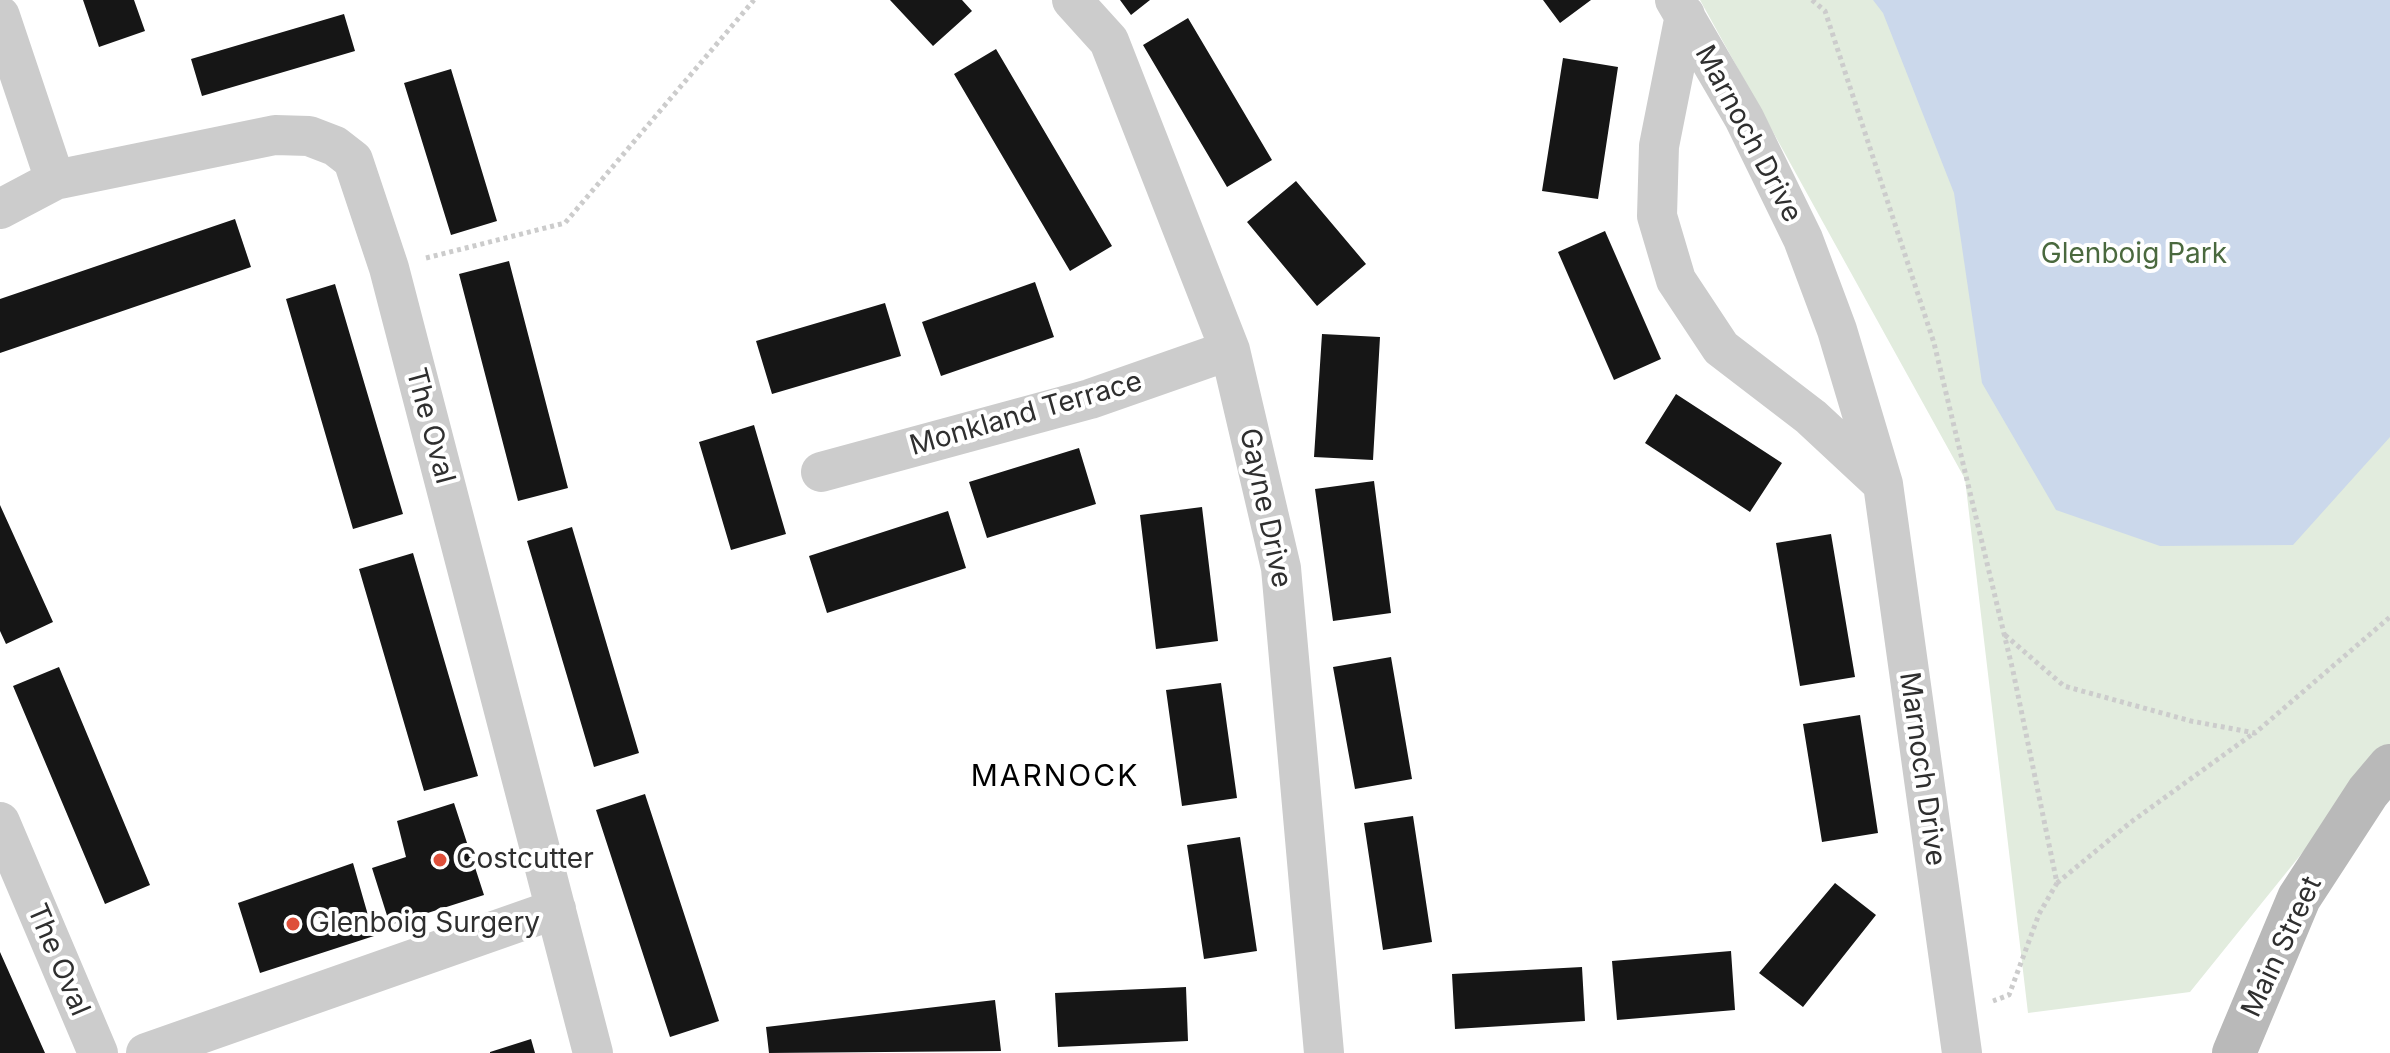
<!DOCTYPE html>
<html>
<head>
<meta charset="utf-8">
<style>
	body { margin:0 }
	canvas { display:block; background:#fff }
</style>
</head>
<body>
<canvas width="2390" height="1053"></canvas>
<script>
const g = document.querySelector('canvas').getContext('2d');
g.lineJoin = 'round';
function fillPath(path, color) {
  g.fillStyle = color;
  g.fill(path, 'evenodd');
}
function poly(rows) {
  const path = new Path2D();
  for (const r of rows) {
    path.moveTo(r[0], r[1]);
    for (let i = 2; i < r.length; i += 2) path.lineTo(r[i], r[i + 1]);
  }
  return path;
}
function strokePath(path, color, width, dash) {
  g.strokeStyle = color;
  g.lineWidth = width;
  g.lineCap = dash ? 'butt' : 'round';
  g.setLineDash(dash || []);
  g.stroke(path);
}
function drawText(font, color, halo, rows, align = 'center') {
  g.font = font + ' Inter,sans-serif';
  g.lineWidth = 8;
  g.setLineDash([]);
  g.textBaseline = 'middle';
  g.strokeStyle = halo;
  g.fillStyle = color;
  for (const [text, x, y, turn = 0] of rows) {
    g.save();
    g.translate(x, y);
    g.rotate((+turn || 0) * Math.PI / 180);
    g.textAlign = isNaN(turn) ? turn : align;
    if (halo) g.strokeText(text, 0, 0);
    g.fillText(text, 0, 0);
    g.restore();
  }
}
const green = poly([
	[1700,0,2390,0,2390,744,2190,992,2028,1013,1965,479]
]);
const water = poly([
	[1873,0,2390,0,2390,437,2293,545,2160,546,2056,510,1982,383,1954,193,1883,13]
]);
const building = poly([
	[83,0,134,0,145,31,99,47],
	[890,0,962,0,972,11,933,46],
	[1120,0,1150,0,1131,15],
	[1543,0,1591,0,1560,23],
	[344,14,355,51,202,96,191,59],
	[1188,18,1272,160,1227,187,1143,45],
	[996,49,1112,246,1070,271,954,74],
	[1563,58,1618,67,1598,199,1542,191],
	[451,69,497,221,451,235,404,83],
	[1296,181,1366,264,1317,306,1247,222],
	[235,219,251,267,0,353,0,299],
	[1605,231,1661,359,1614,380,1558,252],
	[509,261,568,488,518,501,459,274],
	[1035,282,1054,337,941,376,922,322],
	[335,284,403,514,353,529,286,299],
	[885,303,901,356,772,394,756,341],
	[1322,334,1380,337,1373,460,1314,457],
	[1676,394,1782,463,1750,512,1645,443],
	[754,425,786,534,731,550,699,442],
	[1079,448,1096,504,987,538,969,482],
	[1374,481,1391,613,1333,621,1315,489],
	[0,505,53,622,6,644,0,631],
	[1202,507,1218,641,1156,649,1140,515],
	[948,511,966,568,827,613,809,556],
	[572,527,639,753,594,767,527,541],
	[1831,534,1855,677,1800,686,1776,543],
	[413,553,478,776,424,791,359,569],
	[1391,657,1412,779,1355,789,1333,667],
	[59,667,150,885,105,904,13,686],
	[1221,683,1237,798,1182,806,1166,690],
	[1860,715,1878,833,1822,842,1803,724],
	[645,794,719,1021,670,1037,596,810],
	[454,803,484,895,390,925,372,868,406,857,397,821],
	[1413,816,1432,942,1383,950,1364,823],
	[1240,837,1257,951,1204,959,1187,845],
	[353,863,374,936,260,973,238,903],
	[1835,883,1876,915,1803,1007,1759,973],
	[1731,951,1735,1010,1617,1020,1612,961],
	[0,952,45,1053,0,1053],
	[1582,967,1585,1021,1455,1029,1452,974],
	[1186,987,1188,1041,1058,1047,1055,993],
	[995,1000,1001,1051,769,1053,766,1027],
	[531,1039,535,1053,490,1053,490,1052]
]);
const path = poly([
	[1812,0,1825,11,1934,343,2013,671,2057,883,2039,914,2009,995,1993,1001],
	[426,258,565,223,754,0],
	[2005,635,2064,686,2191,721,2255,733,2390,617],
	[2057,883,2131,822,2254,733]
]);
const minor = poly([
	[1072,0,1109,41,1230,350,1281,568,1324,1053],
	[1675,0,1744,118,1803,239,1837,330,1883,484,1962,1053],
	[1685,15,1659,146,1657,216,1676,280,1721,348,1811,417,1883,484],
	[0,16,55,180],
	[0,209,55,180,275,135,309,136,335,146,353,160,389,268,593,1053],
	[821,472,1090,399,1230,350],
	[0,822,98,1053],
	[146,1053,556,909]
]);
const secondary = poly([
	[2234,1053,2299,898,2368,792,2390,766]
]);
const markers = [
	[440,860,8,"#de4f3a"],
	[293,924,8,"#de4f3a"]
];
const streetNames = [
	["Marnoch Drive",1748,134,62],
	["Monkland Terrace",1026,414,-16],
	["The Oval",430,426,75],
	["Gayne Drive",1265,508,78],
	["Marnoch Drive",1922,769,82],
	["Main Street",2282,947,-65],
	["The Oval",58,960,67]
];
const parkNames = [
	["Glenboig Park",2134,255]
];
const poiNames = [
	["Costcutter",456,860],
	["Glenboig Surgery",309,924]
];
const neighbourhoodNames = [
	["MARNOCK",1055,777]
];
fillPath(green, '#e2ecde');
fillPath(water, '#cbd8eb');
fillPath(building, '#161616');
strokePath(path, '#ccc', 5, [4, 4]);
strokePath(minor, '#ccc', 40);
strokePath(secondary, '#b9b9b9', 44);
for (const [x, y, r, color] of markers) {
  const dot = new Path2D();
  dot.arc(x, y, r, 0, 2 * Math.PI);
  g.fillStyle = color;
  g.fill(dot);
  strokePath(dot, '#fff', 3);
}
drawText('28px', '#2f2f2f', '#fff', streetNames);
drawText('28px', '#4a693e', '#fff', parkNames);
drawText('28px', '#2f2f2f', '#fff', poiNames, 'left');
g.letterSpacing = '2px';
drawText('30px', '#000', '#fff', neighbourhoodNames);
g.letterSpacing = '0px';
</script>
</body>
</html>
